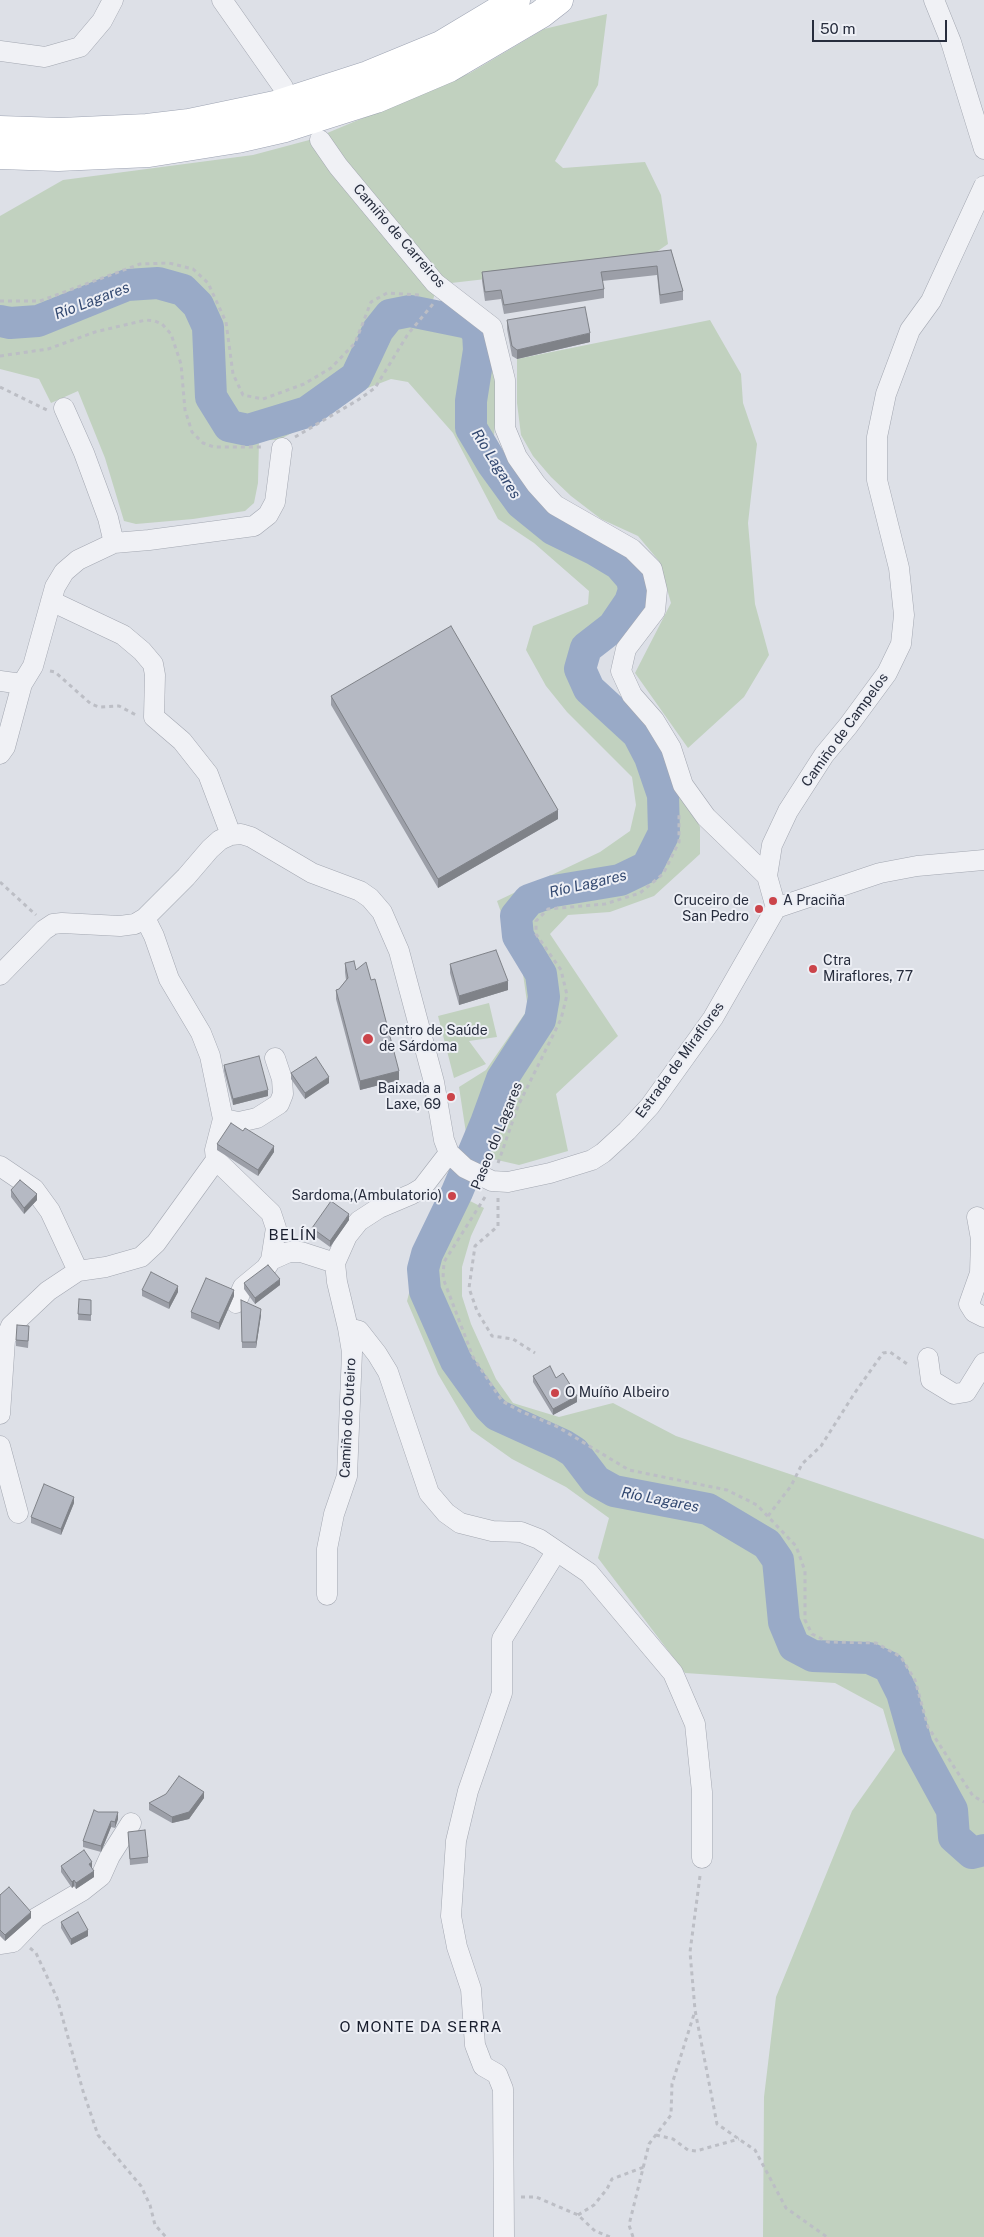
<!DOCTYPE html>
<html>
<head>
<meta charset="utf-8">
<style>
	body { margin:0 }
	#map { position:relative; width:984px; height:2237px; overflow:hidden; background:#dde0e7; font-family:"Public Sans",sans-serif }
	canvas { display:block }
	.scale { position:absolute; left:812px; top:20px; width:135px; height:22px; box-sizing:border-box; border:2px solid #272d3d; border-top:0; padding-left:6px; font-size:15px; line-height:18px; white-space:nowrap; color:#272d3d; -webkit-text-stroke:4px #edeff5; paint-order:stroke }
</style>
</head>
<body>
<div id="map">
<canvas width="984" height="2237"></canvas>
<div class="scale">50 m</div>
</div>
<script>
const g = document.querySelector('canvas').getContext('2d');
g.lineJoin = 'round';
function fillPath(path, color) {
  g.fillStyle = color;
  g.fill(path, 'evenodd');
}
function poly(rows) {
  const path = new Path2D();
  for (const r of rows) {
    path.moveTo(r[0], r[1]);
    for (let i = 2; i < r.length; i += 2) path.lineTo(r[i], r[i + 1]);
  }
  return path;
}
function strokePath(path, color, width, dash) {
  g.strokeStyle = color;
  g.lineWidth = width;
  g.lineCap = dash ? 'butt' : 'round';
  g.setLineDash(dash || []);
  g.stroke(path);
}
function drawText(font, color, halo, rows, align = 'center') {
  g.font = font + ' "Public Sans",sans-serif';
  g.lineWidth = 4;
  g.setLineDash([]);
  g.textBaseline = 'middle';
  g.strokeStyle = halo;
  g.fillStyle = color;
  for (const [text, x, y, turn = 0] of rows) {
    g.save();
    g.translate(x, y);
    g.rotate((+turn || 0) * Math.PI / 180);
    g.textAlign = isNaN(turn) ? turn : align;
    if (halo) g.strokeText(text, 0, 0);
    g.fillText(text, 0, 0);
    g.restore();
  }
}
const green = poly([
	[607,14,598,85,555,161,563,168,645,162,661,195,668,244,643,261,451,283,436,290,427,320,445,301,487,336,497,394,494,437,512,474,547,511,596,538,637,574,641,595,622,629,591,654,593,679,615,703,664,748,700,827,700,854,654,896,610,912,568,915,550,934,618,1036,556,1094,568,1151,519,1165,493,1159,466,1133,459,1087,486,1070,528,1009,523,974,497,901,600,852,630,831,636,805,632,777,567,712,546,686,526,650,533,626,588,604,589,591,534,543,498,519,453,433,408,382,391,379,365,389,332,411,279,440,259,440,258,483,254,503,245,511,193,519,136,524,124,521,105,458,78,391,51,403,39,379,0,369,0,216,63,180,253,155,313,139,470,73,544,29],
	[710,320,741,374,743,403,757,444,748,523,755,604,769,655,744,697,688,748,635,673,671,603,659,561,638,536,601,519,571,496,551,477,533,456,521,435,517,403,517,359],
	[489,1003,497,1037,469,1041,486,1064,454,1078,438,1016],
	[446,1189,484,1208,471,1236,462,1267,462,1296,471,1324,496,1379,513,1403,559,1417,613,1403,676,1436,984,1539,984,2237,763,2237,764,2097,776,1997,852,1811,895,1750,883,1709,835,1683,685,1673,598,1558,609,1518,566,1487,512,1459,471,1430,438,1374,407,1301,423,1239]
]);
const river = poly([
	[0,321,10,323,38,321,127,285,158,283,183,290,198,305,208,327,211,397,229,426,248,430,307,412,356,377,378,330,390,315,410,311,469,323,478,332,479,350,471,401,471,428,492,463,521,503,553,529,594,549,619,564,632,579,634,590,630,602,613,627,586,648,580,669,589,689,638,734,650,757,663,795,664,833,647,867,620,880,554,891,529,900,516,916,518,936,541,974,544,997,540,1020,502,1079,486,1123,457,1192,427,1254,423,1269,425,1291,456,1361,489,1407,497,1415,563,1445,574,1452,596,1481,614,1491,708,1509,767,1544,778,1560,784,1622,794,1646,813,1656,869,1658,889,1667,902,1693,917,1746,952,1810,954,1837,972,1853,984,1850]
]);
const path = poly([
	[0,301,40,301,140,264,169,263,193,269,208,283,226,322,233,374,243,395,263,399,304,384,331,368,355,343,371,302,387,293,421,295],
	[0,356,48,349,95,332,146,320,155,321,162,324,171,334,181,364,185,410,192,432,203,443,214,447,263,447],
	[0,387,47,410],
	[295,437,358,400,375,388,408,334,433,304],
	[50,671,55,672,91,704,99,707,119,706,136,715],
	[0,882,36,915],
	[498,1163,518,1106,561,1019,567,995,561,970,536,934,536,921,548,909,605,904,640,893,663,874,679,842,679,813],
	[485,1197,444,1262,443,1278,473,1357,502,1401,520,1411,556,1426,629,1470,727,1490,757,1505,796,1546,805,1571,805,1620,812,1634,828,1642,876,1643,901,1657,915,1680,928,1727,973,1796,984,1802],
	[498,1198,498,1226,475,1246,469,1288,477,1311,492,1336,513,1339,535,1353],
	[768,1516,791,1486,802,1464,821,1446,854,1394,883,1353,890,1352,910,1366],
	[700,1876,690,1952,695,2010,717,2124,755,2150,786,2208,827,2237],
	[30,1948,36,1953,57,1998,83,2091,98,2135,141,2186,150,2205,155,2225,166,2237],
	[656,2135,673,2139,688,2150,696,2151,739,2139],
	[521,2197,536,2197,578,2215,595,2231,610,2237],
	[578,2215,594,2205,607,2189,612,2179,644,2167],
	[633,2237,629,2225,649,2144,671,2115,672,2084,695,2011]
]);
const minor = poly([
	[222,0,283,87],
	[934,0,951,42,984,149],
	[0,51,45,57,80,47,102,21,113,0],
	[320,140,338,166,435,283,492,327,505,380,505,428,517,457,536,484,555,505,632,549,652,569,657,590,655,611,626,649,621,671,632,695,654,720,671,748,683,785,706,817,767,876,776,908],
	[64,408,84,453,108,518,114,543],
	[51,601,123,635,142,651,153,664,155,675,154,717,182,741,208,774,231,835],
	[0,681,22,684],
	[0,754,5,747,22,684,33,666,55,587,64,572,78,560,114,543,149,540,254,526,268,515,275,502,282,448],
	[767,876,772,845,788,811,824,755,848,726,887,673,901,644,904,615,899,568,877,480,877,437,886,394,910,330,931,301,984,186],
	[0,975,44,930,53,924,62,923,120,926,135,924,145,918,186,877,210,849,220,840,231,835,241,834,251,837,312,873,360,891,370,898,382,912,399,951,434,1082,444,1140,449,1153,465,1168,492,1181,508,1182,550,1173,592,1160,603,1153,627,1131,650,1106,713,1018,776,908,880,873,917,866,984,860],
	[223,1119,239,1122,257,1118,279,1104,283,1094,282,1079,275,1058],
	[449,1153,422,1188,412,1194,379,1208,359,1221,347,1236,335,1263,337,1282,348,1328,359,1331,377,1354,388,1372,429,1493,446,1513,460,1523,492,1531,521,1532,539,1539,589,1573,673,1673,695,1724,702,1792,702,1858],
	[216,1160,271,1213,276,1228,271,1260,266,1268,243,1287,236,1303],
	[0,1166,34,1189,50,1211,78,1271],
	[977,1217,981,1239,980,1273,969,1304,974,1312,984,1317],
	[271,1260,289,1252,301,1252,335,1263],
	[928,1358,931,1380,954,1394,966,1392,984,1363],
	[0,1414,5,1340,11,1326,48,1291,78,1271,106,1267,141,1257,156,1243,216,1160,215,1150,223,1119,210,1056,201,1033,169,979,154,936,145,918],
	[0,1446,18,1513],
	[327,1595,327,1549,334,1514,347,1476,352,1352,348,1328],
	[0,1944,13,1942,36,1918,82,1891,101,1876,110,1856,131,1823],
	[504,2237,503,2089,497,2074,483,2066,475,2045,471,1989,457,1947,451,1916,456,1841,468,1791,502,1693,502,1639,556,1552]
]);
const primary = poly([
	[0,130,61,132,147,128,189,123,275,105,368,75,441,45,516,0],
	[0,155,58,157,149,153,237,139,285,128,376,99,449,68,541,14,559,0]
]);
const wall = poly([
	[671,250,683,291,683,300,660,304,657,275,602,281,604,289,604,298,504,314,501,299,485,301,482,281,482,272],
	[507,320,590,342,517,359,512,356,507,329],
	[331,696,558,819,438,888,331,705],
	[345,963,356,970,399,1080,360,1090,336,999,336,990,339,989,346,980,345,972],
	[450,964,508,990,459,1005,450,973],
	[224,1065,268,1096,233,1105,224,1071],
	[291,1073,329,1083,305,1099,291,1079],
	[217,1144,274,1152,258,1176,217,1150],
	[11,1190,37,1200,24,1214,11,1197],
	[349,1220,330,1247,312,1234,312,1228],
	[244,1283,280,1285,255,1304,244,1289],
	[142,1290,178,1292,169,1309,142,1296],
	[234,1296,219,1330,191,1318,191,1312],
	[79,1299,91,1300,91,1321,78,1320],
	[241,1300,261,1315,256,1348,242,1348],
	[29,1333,28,1348,16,1346,16,1340],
	[533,1376,556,1378,577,1402,553,1415,533,1382],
	[74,1503,61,1535,31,1523,31,1517],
	[204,1798,189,1819,172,1823,149,1810,149,1803],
	[98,1812,118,1819,115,1828,111,1827,101,1852,83,1847,83,1841],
	[128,1832,148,1857,148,1863,130,1865],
	[61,1866,92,1868,94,1877,76,1889,74,1886,72,1888,61,1872],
	[0,1895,31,1918,5,1941,0,1936],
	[61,1922,88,1936,71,1945,61,1928]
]);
const shadedWall = poly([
	[590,333,590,342,517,359,517,350],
	[558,810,558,819,438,888,438,879],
	[508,981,508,990,459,1005,459,996],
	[399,1071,399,1080,360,1090,360,1081],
	[329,1077,329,1083,305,1099,305,1093],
	[268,1090,268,1096,233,1105,233,1099],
	[274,1146,274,1152,258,1176,258,1170],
	[37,1194,37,1200,24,1214,24,1208],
	[349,1214,349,1220,330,1247,330,1241],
	[280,1279,280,1285,255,1304,255,1298],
	[178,1286,178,1292,169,1309,169,1303],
	[234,1290,234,1296,219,1330,219,1323],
	[261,1309,261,1315,256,1348,256,1342],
	[577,1396,577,1402,553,1415,553,1409],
	[74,1497,74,1503,61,1535,61,1529],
	[204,1792,204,1798,189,1819,172,1823,172,1817],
	[118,1812,118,1819,115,1828,115,1822],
	[111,1821,111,1827,101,1852,101,1846],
	[92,1862,92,1868,89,1871,89,1864],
	[94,1871,94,1877,76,1889,76,1883],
	[74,1880,74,1886,72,1888,72,1882],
	[31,1912,31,1918,5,1941,5,1935],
	[88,1930,88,1936,71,1945,71,1939]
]);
const building = poly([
	[671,250,683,291,660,295,657,266,601,272,604,289,504,305,501,290,485,292,482,272,671,250],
	[585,307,590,333,517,350,512,346,507,320,585,307],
	[451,626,558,810,438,879,331,696,451,626],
	[496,950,508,981,459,996,450,964,496,950],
	[354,961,356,970,366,962,371,980,375,979,399,1071,360,1081,336,990,339,989,348,978,345,963,354,961],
	[259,1056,268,1090,233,1099,224,1065,259,1056],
	[316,1057,329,1077,305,1093,291,1073,316,1057],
	[231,1123,243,1131,245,1128,274,1146,258,1170,217,1144,231,1123],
	[20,1180,37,1194,24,1208,11,1190,20,1180],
	[331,1201,349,1214,330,1241,312,1228,331,1201],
	[268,1265,280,1279,255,1298,244,1283,268,1265],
	[151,1272,178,1286,169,1303,142,1290,151,1272],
	[206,1278,234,1290,219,1323,191,1312,206,1278],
	[79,1299,91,1300,91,1315,78,1314,79,1299],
	[241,1300,261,1309,256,1342,242,1342,241,1300],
	[17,1325,29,1326,28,1341,16,1340,17,1325],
	[550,1366,556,1378,563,1373,577,1396,553,1409,533,1376,550,1366],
	[44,1484,74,1497,61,1529,31,1517,44,1484],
	[179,1776,204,1792,189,1812,172,1817,149,1803,166,1794,179,1776],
	[94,1810,98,1812,118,1812,115,1822,111,1821,101,1846,83,1841,94,1810],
	[145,1830,148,1857,130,1859,128,1832,145,1830],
	[84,1850,92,1862,89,1864,94,1871,76,1883,74,1880,72,1882,61,1866,84,1850],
	[9,1887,31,1912,5,1935,0,1930,0,1895,9,1887],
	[78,1912,88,1930,71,1939,61,1922,78,1912]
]);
const markers = [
	[773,901,5,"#cb444a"],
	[759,909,5,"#cb444a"],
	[813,969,5,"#cb444a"],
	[368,1039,6,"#cb444a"],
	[451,1097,5,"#cb444a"],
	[452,1196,5,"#cb444a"],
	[555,1393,5,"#cb444a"]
];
const streetNames = [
	["Camiño de Carreiros",399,236,49],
	["Camiño de Campelos",845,730,-54],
	["Estrada de Miraflores",680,1060,-54],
	["Paseo do Lagares",497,1136,-68],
	["Camiño do Outeiro",348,1418,-87]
];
const poiNames = [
	["Cruceiro de",749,901,"right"],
	["San Pedro",749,917,"right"],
	["A Praciña",783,901],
	["Ctra",823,961],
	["Miraflores, 77",823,977],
	["Centro de Saúde",379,1031],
	["de Sárdoma",379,1047],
	["Baixada a",441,1089,"right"],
	["Laxe, 69",441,1105,"right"],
	["Sardoma,(Ambulatorio)",442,1196,"right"],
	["O Muíño Albeiro",565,1393]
];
const waterNames = [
	["Río Lagares",92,301,-21],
	["Río Lagares",496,464,58],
	["Río Lagares",588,884,-13],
	["Río Lagares",660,1500,11]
];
const neighbourhoodNames = [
	["BELÍN",293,1235],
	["O MONTE DA SERRA",421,2027]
];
fillPath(green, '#c1d1bf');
strokePath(river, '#99aac7', 32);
strokePath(minor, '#a3a7b1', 21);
strokePath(primary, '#9da3b2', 29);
strokePath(path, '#bcbec5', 3, [4, 4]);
strokePath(minor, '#f0f1f5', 20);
strokePath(primary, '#fff', 28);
fillPath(wall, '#9c9fa8');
fillPath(shadedWall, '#7f8288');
fillPath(building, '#b5b9c3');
strokePath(building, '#7f8288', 1);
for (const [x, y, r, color] of markers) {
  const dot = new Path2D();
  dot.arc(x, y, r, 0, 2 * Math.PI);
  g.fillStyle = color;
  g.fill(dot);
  strokePath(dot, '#edeff5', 2);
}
drawText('14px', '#272d3d', '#edeff5', streetNames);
drawText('14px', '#272d3d', '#edeff5', poiNames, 'left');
drawText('italic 15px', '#324870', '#edeff5', waterNames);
g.letterSpacing = '1px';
drawText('15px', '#191e2e', '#edeff5', neighbourhoodNames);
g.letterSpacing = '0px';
</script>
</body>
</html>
